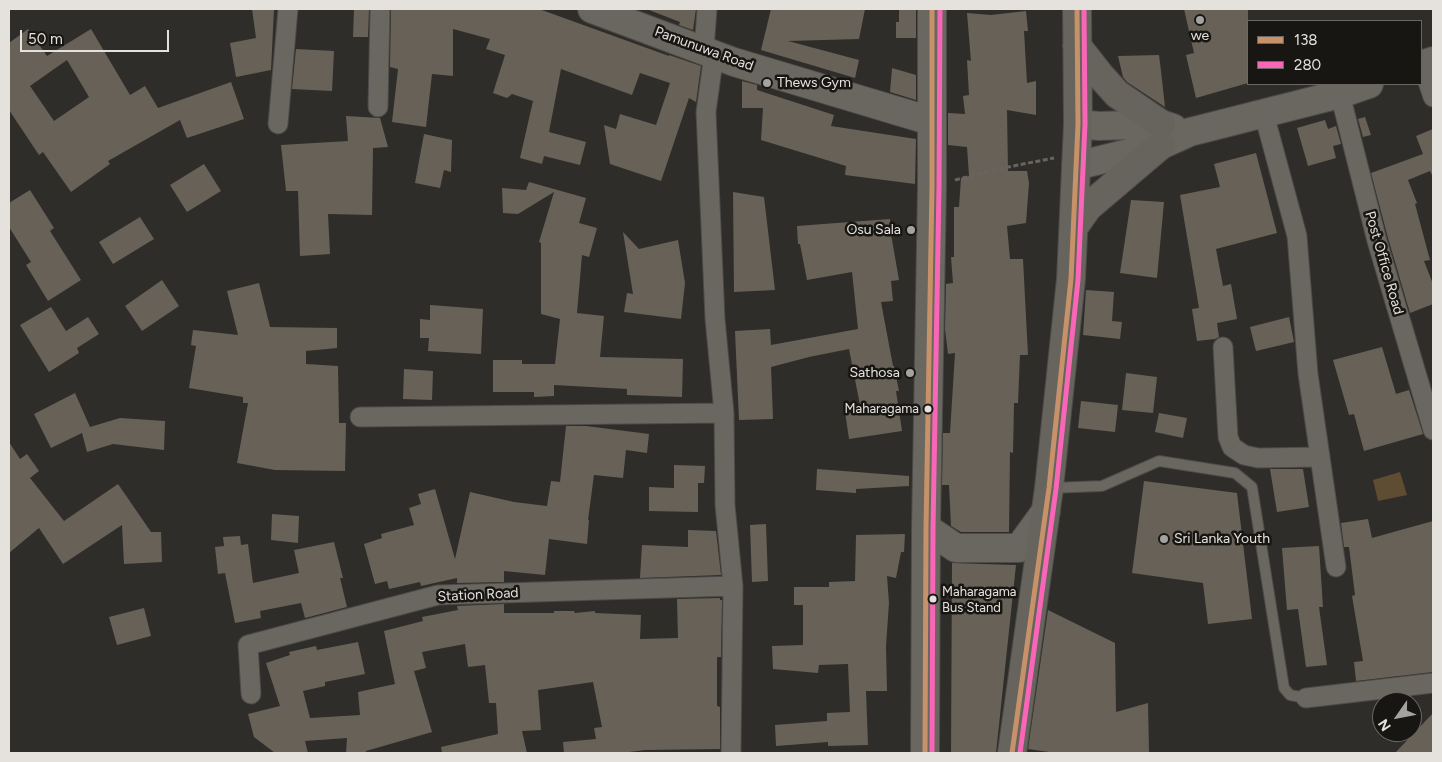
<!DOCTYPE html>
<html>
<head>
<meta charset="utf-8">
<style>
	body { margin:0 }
	#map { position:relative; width:1442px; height:762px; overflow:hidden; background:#2f2d2a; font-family:Figtree,sans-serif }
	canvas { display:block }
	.frame { position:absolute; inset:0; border:10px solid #e5e2de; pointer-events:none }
	.legend { position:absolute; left:1247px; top:20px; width:175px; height:65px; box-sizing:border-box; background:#181613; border:1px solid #6a6864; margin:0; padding:6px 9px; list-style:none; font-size:15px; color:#e5e2de }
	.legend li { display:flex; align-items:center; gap:10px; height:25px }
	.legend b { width:25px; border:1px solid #6a6864 }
	.north { position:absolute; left:1372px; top:692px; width:50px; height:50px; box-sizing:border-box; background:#181613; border:1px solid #6a6864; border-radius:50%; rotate:237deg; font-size:14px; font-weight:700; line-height:20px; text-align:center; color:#e5e2de }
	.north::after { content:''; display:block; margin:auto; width:18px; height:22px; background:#a5a39f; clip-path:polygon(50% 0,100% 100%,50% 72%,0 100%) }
	.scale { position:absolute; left:20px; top:30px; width:149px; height:22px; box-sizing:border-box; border:2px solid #e5e2de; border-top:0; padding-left:6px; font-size:15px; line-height:18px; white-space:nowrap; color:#e5e2de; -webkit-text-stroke:4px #181613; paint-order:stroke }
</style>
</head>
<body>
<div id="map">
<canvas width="1442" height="762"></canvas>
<div class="frame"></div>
<ul class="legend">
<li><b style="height:6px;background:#c7916a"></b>138</li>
<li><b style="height:6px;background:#fa66b7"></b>280</li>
</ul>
<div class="north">N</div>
<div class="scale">50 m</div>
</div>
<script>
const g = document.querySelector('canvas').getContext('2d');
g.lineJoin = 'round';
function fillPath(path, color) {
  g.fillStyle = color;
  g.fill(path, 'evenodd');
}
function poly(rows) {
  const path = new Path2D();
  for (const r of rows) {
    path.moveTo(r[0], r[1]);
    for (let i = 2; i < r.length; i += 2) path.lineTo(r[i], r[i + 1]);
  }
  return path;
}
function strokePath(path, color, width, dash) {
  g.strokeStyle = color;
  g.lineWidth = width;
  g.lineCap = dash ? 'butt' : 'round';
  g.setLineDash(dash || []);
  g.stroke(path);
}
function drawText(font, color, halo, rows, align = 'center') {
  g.font = font + ' Figtree,sans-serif';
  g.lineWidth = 5;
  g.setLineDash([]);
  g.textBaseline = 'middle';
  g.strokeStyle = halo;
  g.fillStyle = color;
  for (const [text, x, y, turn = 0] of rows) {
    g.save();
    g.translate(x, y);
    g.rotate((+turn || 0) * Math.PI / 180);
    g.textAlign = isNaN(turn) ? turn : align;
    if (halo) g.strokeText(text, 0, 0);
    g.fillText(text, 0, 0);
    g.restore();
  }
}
const green = poly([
	[1400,472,1407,495,1378,501,1373,480]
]);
const building = poly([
	[252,9,274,9,271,70,236,77,230,43,256,38],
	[354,9,369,9,368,37,353,37],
	[391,9,539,9,669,56,669,55,701,66,696,102,689,98,661,181,610,164,604,125,616,129,620,114,656,125,670,83,640,73,632,95,561,69,549,132,586,142,580,165,544,156,542,164,520,158,533,101,512,94,507,98,493,93,505,55,486,49,490,39,453,29,453,76,432,74,426,127,392,122,398,69,390,67],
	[650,9,696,9,693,30,679,25,680,22,649,10],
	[771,9,865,9,859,39,788,41,859,60,855,78,761,50],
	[899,9,916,9,916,38,896,38,896,22,899,22],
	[1184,9,1248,9,1248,83,1196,98,1186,55,1194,53],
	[1026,11,1028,31,1024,31,1027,83,1036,81,1036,115,1007,110,1008,171,1027,171,1029,183,1026,223,1007,226,1010,259,1023,259,1028,355,1020,355,1018,403,1014,403,1013,453,1010,452,1009,532,961,532,951,526,949,485,942,485,943,433,950,433,955,353,948,354,945,329,946,284,953,283,951,257,954,257,954,207,959,207,961,178,969,176,967,147,948,145,948,113,965,114,963,96,969,95,967,60,971,61,967,13,991,15],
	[28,29,47,56,91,29,130,95,145,86,158,108,231,82,244,119,187,138,180,120,108,161,110,164,71,192,43,152,39,155,9,110,9,43],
	[67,60,89,97,54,121,30,86],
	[296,49,334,51,332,91,292,89],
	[1159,55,1161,71,1165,107,1127,82,1123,77,1118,56],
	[892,68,916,75,916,100,890,92],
	[742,81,757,85,757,90,834,115,831,126,916,139,915,184,845,175,846,166,761,140,763,108,742,108],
	[346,116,380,118,388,147,373,148,372,215,328,214,330,254,300,256,298,191,286,191,281,145,348,141],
	[1365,117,1371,135,1363,137,1358,119],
	[1325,120,1328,129,1336,126,1341,144,1333,146,1336,158,1308,166,1297,128],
	[1433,129,1433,177,1430,171,1408,180,1417,203,1415,204,1430,260,1424,261,1433,284,1433,304,1410,313,1388,238,1371,173,1423,154,1416,136],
	[424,134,452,140,451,172,444,170,440,188,415,183],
	[1256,153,1277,233,1216,249,1223,286,1231,284,1237,319,1217,323,1219,337,1215,339,1197,341,1192,309,1199,308,1180,195,1220,187,1214,164],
	[204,164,221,191,187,212,170,185],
	[529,182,586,198,579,223,597,228,589,257,582,255,577,313,604,316,600,357,683,359,682,397,627,395,627,389,554,385,554,396,534,397,534,392,493,392,493,360,522,360,522,364,555,364,560,319,541,314,541,243,539,242,554,192,518,214,503,213,502,188,526,190],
	[30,190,54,228,50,231,81,280,48,301,26,265,31,262,9,227,9,203],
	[733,192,764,197,775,290,734,292],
	[1131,200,1164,202,1157,278,1120,273],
	[140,217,154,239,113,264,99,242],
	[890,219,891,234,899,280,891,281,893,301,881,302,893,366,894,366,899,391,896,391,902,431,849,439,845,412,861,410,849,349,809,357,771,367,773,419,739,420,735,331,770,329,771,345,858,329,852,272,807,280,800,244,798,244,797,226],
	[623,232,639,249,678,240,685,283,681,319,624,312,627,293,633,294],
	[162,280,179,306,142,331,125,306],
	[259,283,270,327,337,328,337,348,306,351,306,364,338,366,339,423,346,423,345,471,275,470,237,463,248,403,243,403,243,397,189,388,196,346,191,345,193,330,238,335,227,291],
	[1086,290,1114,292,1112,321,1122,322,1120,339,1083,335],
	[430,305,483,309,481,354,428,351,429,338,420,338,420,319,430,320],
	[51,307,66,331,88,317,99,334,77,348,79,353,49,372,20,325],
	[1289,317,1294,342,1256,351,1250,327],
	[1382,347,1396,394,1409,390,1423,434,1364,451,1354,414,1349,415,1333,360],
	[404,369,433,371,432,400,403,399],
	[1126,373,1157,377,1153,413,1122,410],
	[75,393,90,427,120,418,165,421,164,450,113,444,87,452,82,433,51,448,34,414],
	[1081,401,1118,405,1115,432,1078,428],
	[1159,413,1187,418,1183,438,1155,432],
	[566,426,586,426,649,434,647,453,626,450,623,478,594,475,588,520,589,520,587,544,549,539,545,575,504,571,504,582,457,583,457,578,421,586,420,582,389,589,387,581,375,584,364,544,382,538,381,534,414,525,409,508,421,504,418,494,435,489,455,559,470,492,514,502,547,506,551,481,560,482],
	[9,442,20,459,27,454,39,471,30,478,64,521,118,484,151,532,161,532,162,562,124,564,122,525,63,564,39,528,9,553],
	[674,465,705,466,704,483,698,483,698,512,649,511,649,487,674,488],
	[817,469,909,476,909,486,856,489,856,493,816,490],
	[1270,469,1303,469,1309,507,1277,512],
	[1144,481,1237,493,1252,619,1208,624,1203,583,1132,573],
	[272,514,299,516,298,543,271,540],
	[1368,519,1372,538,1433,521,1433,672,1356,681,1354,662,1363,661,1352,596,1355,595,1349,547,1344,547,1341,523],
	[766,524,768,581,752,582,750,525],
	[688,530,716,531,721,575,640,578,642,545,688,547],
	[905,534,904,552,901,552,896,578,887,576,889,603,886,646,887,691,866,691,868,745,828,746,828,742,776,746,775,725,827,721,827,713,850,712,848,664,819,665,818,673,773,669,772,646,803,645,803,605,794,605,794,587,829,587,829,582,855,581,856,535],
	[240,536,241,545,248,544,253,583,299,573,294,550,334,542,343,578,340,578,347,607,305,618,301,603,260,611,261,618,235,623,225,573,218,574,215,547,224,546,223,537],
	[1319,546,1323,607,1319,607,1327,665,1306,667,1298,609,1287,610,1282,548],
	[952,563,1016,565,996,753,951,753],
	[720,598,720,600,722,600,721,657,717,657,717,706,720,707,720,749,645,750,621,753,564,753,563,742,596,739,594,728,602,727,593,682,538,690,541,730,522,731,527,753,442,753,441,747,498,734,496,703,489,703,485,665,468,667,465,644,422,652,426,668,414,671,432,732,366,751,366,753,346,753,347,738,305,741,308,753,275,753,254,737,248,714,280,706,266,663,290,655,289,652,316,646,317,650,358,642,365,674,325,682,325,686,303,691,310,718,360,715,358,692,395,684,384,631,423,621,422,617,458,610,457,606,504,604,504,613,554,613,554,611,574,611,575,613,595,611,595,613,641,615,640,639,678,638,677,599],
	[144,608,151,636,117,645,109,617],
	[1048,610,1115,643,1116,712,1148,703,1149,753,1049,753,1049,752,1028,749],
	[1433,713,1433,753,1395,753]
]);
const path = poly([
	[955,180,998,169,1054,158]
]);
const lane = poly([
	[1050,488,1102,486,1159,461,1235,473,1252,487,1284,688,1290,695,1306,698]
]);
const street = poly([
	[704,50,707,9],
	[714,54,706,112,715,319,724,413,725,505,733,586,731,753],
	[1422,64,1433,97],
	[1340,94,1377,241,1433,430],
	[378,107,380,9],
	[1264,114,1297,236,1308,374,1336,567],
	[278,124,288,9],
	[1223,347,1228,437,1232,447,1244,455,1258,458,1320,457],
	[360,417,724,413],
	[251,694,248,645,438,595,733,586],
	[1306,698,1433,683]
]);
const primary = poly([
	[592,9,734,62,931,121],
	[1421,65,1433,61],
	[1078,124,1099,126,1161,124,1173,128],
	[1076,166,1161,145,1190,132,1340,94,1369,84],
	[926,528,956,548,1019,548,1046,511],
	[925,753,926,528,932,186,932,9]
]);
const highway = poly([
	[1077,46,1099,74,1117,94,1161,124],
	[1074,227,1088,207,1161,145],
	[1012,753,1049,488,1071,279,1078,124,1077,9]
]);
const bus1 = poly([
	[925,753,926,528,932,186,932,9],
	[1012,753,1049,488,1071,279,1078,124,1077,9]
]);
const bus2 = poly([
	[932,753,933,528,939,186,940,9],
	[1020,753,1056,489,1078,280,1085,124,1084,9]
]);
const markers = [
	[1200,20,5,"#a5a39f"],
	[767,83,5,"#a5a39f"],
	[911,230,5,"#a5a39f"],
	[910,373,5,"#a5a39f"],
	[928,409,4.5,"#e5e2de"],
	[1164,539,5,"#a5a39f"],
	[933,599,4.5,"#e5e2de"]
];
const busNames = [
	["Maharagama",919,409],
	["Maharagama",942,592,"left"],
	["Bus Stand",942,608,"left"]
];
const poiNames = [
	["we",1200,36,"center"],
	["Thews Gym",777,83],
	["Osu Sala",901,230,"right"],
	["Sathosa",900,373,"right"],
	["Sri Lanka Youth",1174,539]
];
const streetNames = [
	["Pamunuwa Road",704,49,20],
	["Post Office Road",1384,263,74],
	["Station Road",478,595,-3]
];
fillPath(green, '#5f4d33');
fillPath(building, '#686157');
strokePath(lane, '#4b4a48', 12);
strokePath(street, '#4b4a48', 21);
strokePath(primary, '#4b4a48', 30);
strokePath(highway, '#4b4a48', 30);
strokePath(path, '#686460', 3, [5, 2.5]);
strokePath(lane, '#6a6660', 10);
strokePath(street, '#6a6660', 19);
strokePath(primary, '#6a6660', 28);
strokePath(highway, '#67635d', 28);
strokePath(bus1, '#c7916a', 5);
strokePath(bus2, '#fa66b7', 5);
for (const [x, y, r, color] of markers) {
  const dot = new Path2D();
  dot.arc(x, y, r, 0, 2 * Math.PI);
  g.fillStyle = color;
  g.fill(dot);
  strokePath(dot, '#181613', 2);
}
drawText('13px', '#e5e2de', '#181613', busNames, 'right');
drawText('14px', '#e5e2de', '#181613', poiNames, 'left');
drawText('14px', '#e5e2de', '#181613', streetNames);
</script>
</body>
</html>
